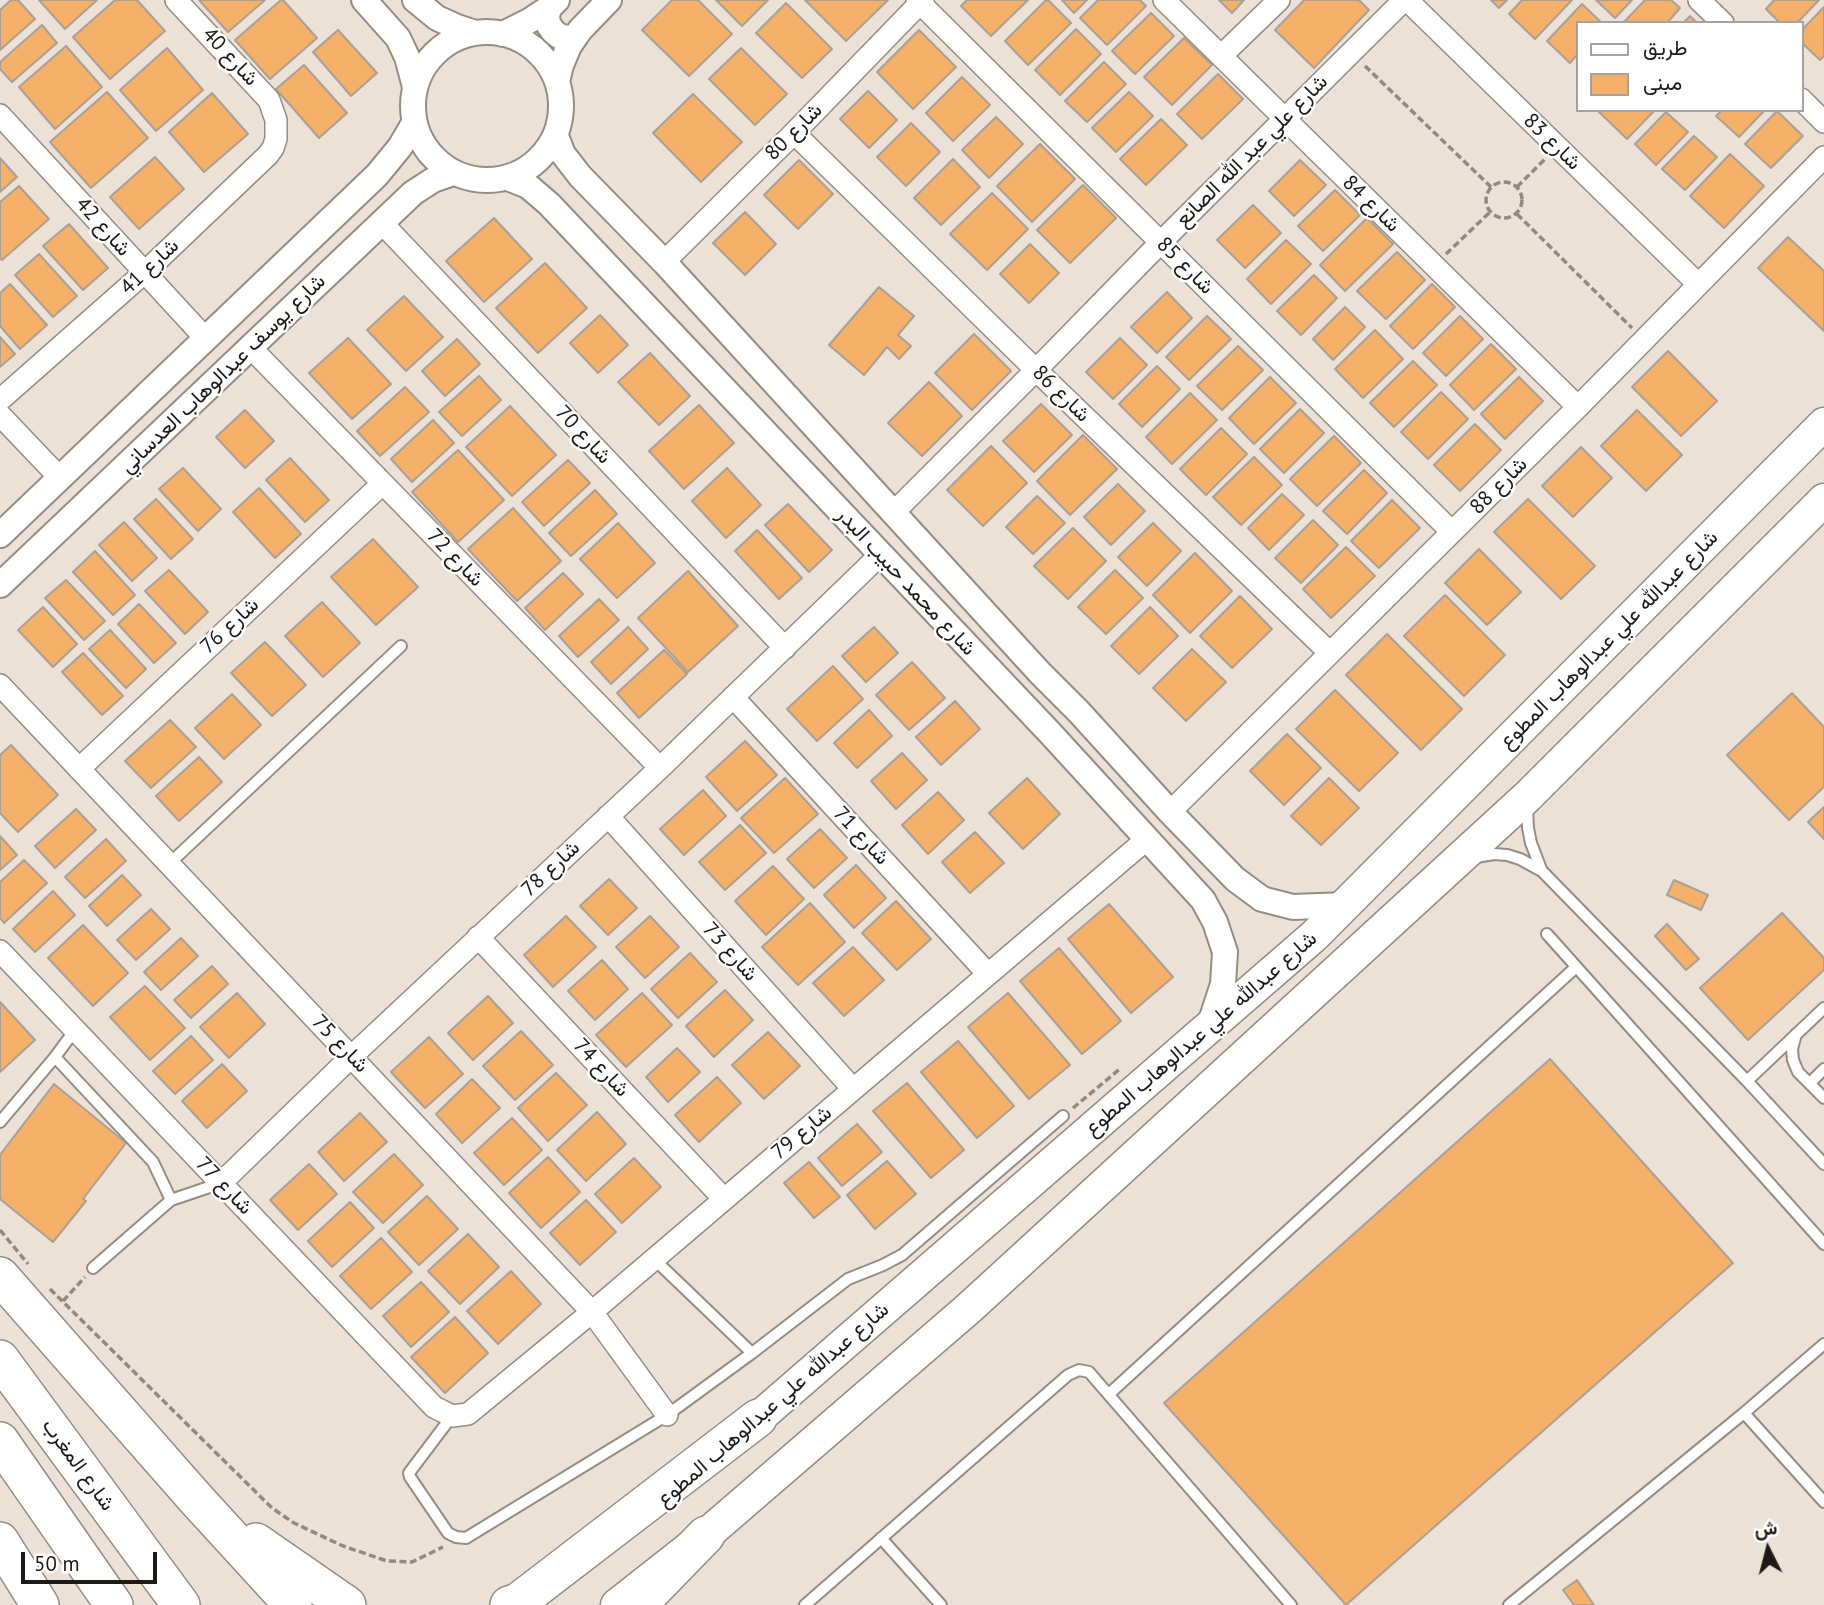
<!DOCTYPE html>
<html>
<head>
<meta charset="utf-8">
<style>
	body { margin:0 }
	#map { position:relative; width:1824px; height:1605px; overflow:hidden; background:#ece1d6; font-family:"PT Sans",Vazirmatn,sans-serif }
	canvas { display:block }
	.legend { position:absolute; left:1576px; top:21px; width:228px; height:91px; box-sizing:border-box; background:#fff; border:2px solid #a5a3a2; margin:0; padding:9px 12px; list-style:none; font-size:21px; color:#1d1916 }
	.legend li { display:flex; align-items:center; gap:14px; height:35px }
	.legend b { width:35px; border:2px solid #a5a3a2 }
	.north { position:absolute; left:1733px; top:1514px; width:70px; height:70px; -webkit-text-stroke:5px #fff; paint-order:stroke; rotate:354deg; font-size:19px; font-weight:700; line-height:28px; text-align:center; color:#1d1916 }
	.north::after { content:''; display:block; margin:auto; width:24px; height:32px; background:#1d1916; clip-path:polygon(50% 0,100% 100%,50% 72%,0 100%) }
	.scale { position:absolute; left:21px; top:1552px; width:136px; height:32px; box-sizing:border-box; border:4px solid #1d1916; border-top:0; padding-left:9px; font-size:21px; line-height:24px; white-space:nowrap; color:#1d1916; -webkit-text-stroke:5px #fff; paint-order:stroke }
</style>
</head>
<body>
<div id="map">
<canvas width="1824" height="1605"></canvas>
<ul class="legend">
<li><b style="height:9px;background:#fff"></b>طريق</li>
<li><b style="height:19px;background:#f5b06a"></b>مبنى</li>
</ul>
<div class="north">ش</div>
<div class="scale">50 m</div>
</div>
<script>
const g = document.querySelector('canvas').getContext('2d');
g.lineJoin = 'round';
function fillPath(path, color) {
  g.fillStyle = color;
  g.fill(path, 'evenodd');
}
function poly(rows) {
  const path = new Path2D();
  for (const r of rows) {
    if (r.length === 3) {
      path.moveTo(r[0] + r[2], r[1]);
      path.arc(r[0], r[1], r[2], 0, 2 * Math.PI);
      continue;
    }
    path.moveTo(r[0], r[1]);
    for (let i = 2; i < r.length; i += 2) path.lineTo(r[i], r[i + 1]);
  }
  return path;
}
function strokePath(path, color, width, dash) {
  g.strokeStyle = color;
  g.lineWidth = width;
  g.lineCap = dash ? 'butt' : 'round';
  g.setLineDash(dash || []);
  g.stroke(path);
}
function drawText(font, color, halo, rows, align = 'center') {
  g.font = font + ' "PT Sans",Vazirmatn,sans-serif';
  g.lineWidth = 5;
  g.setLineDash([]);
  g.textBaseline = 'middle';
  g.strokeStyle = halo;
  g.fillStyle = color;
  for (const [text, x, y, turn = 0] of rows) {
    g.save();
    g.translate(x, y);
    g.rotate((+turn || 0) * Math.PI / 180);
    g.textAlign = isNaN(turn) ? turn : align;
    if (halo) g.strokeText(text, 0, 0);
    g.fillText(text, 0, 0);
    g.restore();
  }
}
const building = poly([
	[11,0,18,0,35,19,0,50,0,10,11,0],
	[39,0,97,0,65,29,39,0],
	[115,0,137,0,165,31,110,79,73,37,115,0],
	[199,0,265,0,228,32,199,0],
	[281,0,283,0,317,38,270,79,235,40,281,0],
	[672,0,698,0,732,34,689,76,642,30,672,0],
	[716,0,768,0,742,26,716,0],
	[805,0,888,0,846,41,805,0],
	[967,0,1028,0,991,36,961,6,967,0],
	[1046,0,1048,0,1071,23,1028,65,1005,41,1046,0],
	[1062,0,1087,0,1074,13,1062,0],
	[1098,0,1140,0,1146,6,1107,45,1080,18,1098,0],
	[1219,0,1244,0,1232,13,1219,0],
	[1304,0,1359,0,1369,10,1314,68,1275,30,1304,0],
	[1491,0,1507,0,1499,8,1491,0],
	[1522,0,1572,0,1535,39,1509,14,1522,0],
	[1596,0,1632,0,1615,18,1596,0],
	[1645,0,1671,0,1680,8,1667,23,1623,23,1645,0],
	[1774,0,1819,0,1797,23,1780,23,1766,9,1774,0],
	[786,3,832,49,802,78,756,33,786,3],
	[1582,4,1602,23,1577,23,1577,55,1570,63,1547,41,1582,4],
	[1824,7,1824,56,1820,60,1801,42,1801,31,1824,7],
	[1151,13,1174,36,1135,74,1112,51,1151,13],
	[1690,16,1697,23,1683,23,1690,16],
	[42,25,57,43,12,82,0,69,0,62,42,25],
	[1076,29,1101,54,1060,95,1035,70,1076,29],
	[338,30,377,73,351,96,313,52,338,30],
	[919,30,956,67,913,109,877,72,919,30],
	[1184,38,1212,65,1172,105,1144,77,1184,38],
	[66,46,102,87,55,129,19,87,66,46],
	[167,48,203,90,156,131,120,90,167,48],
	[741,48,787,94,755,125,709,79,741,48],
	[1104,62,1126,84,1087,122,1065,101,1104,62],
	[304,65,347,113,319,138,276,89,304,65],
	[1218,74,1243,99,1202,139,1177,114,1218,74],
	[962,77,990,105,953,141,926,113,962,77],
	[868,91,897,120,869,148,840,119,868,91],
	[107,92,148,138,91,188,50,142,107,92],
	[1129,92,1153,116,1116,152,1092,128,1129,92],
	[212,93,248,134,204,172,169,132,212,93],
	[693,94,742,142,701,182,653,133,693,94],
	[1597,110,1655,110,1627,139,1597,110],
	[1722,110,1765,110,1739,137,1716,116,1722,110],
	[1777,111,1803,136,1771,168,1745,144,1777,111],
	[1666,112,1688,132,1656,165,1635,144,1666,112],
	[996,117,1023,144,989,178,962,150,996,117],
	[1161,119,1187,145,1146,185,1120,159,1161,119],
	[911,123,940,152,906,186,877,157,911,123],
	[1694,136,1717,157,1685,190,1662,169,1694,136],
	[1040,144,1075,179,1032,222,997,186,1040,144],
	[1730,154,1764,186,1724,228,1690,196,1730,154],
	[155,157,184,189,139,229,110,197,155,157],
	[0,158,17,177,0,192,0,158],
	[953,159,980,187,941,225,914,198,953,159],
	[799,160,833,194,798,229,764,195,799,160],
	[1300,160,1326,185,1294,216,1269,191,1300,160],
	[1083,185,1116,218,1070,263,1037,230,1083,185],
	[19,186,49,219,2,260,0,258,0,202,19,186],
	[1335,190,1360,215,1323,251,1298,226,1335,190],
	[992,193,1028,229,987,270,950,234,992,193],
	[1253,205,1281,233,1245,268,1217,240,1253,205],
	[745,212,776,244,745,275,713,243,745,212],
	[494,218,532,259,484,302,446,261,494,218],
	[1367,218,1393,244,1345,291,1320,265,1367,218],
	[69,224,108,268,83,290,43,246,69,224],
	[1788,237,1824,271,1824,331,1758,268,1788,237],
	[1286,240,1311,264,1271,304,1247,279,1286,240],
	[1030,244,1059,273,1029,303,1000,274,1030,244],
	[1397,252,1425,280,1386,319,1357,291,1397,252],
	[39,254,77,296,53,317,15,275,39,254],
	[545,263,587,308,538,353,496,308,545,263],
	[1314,275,1337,298,1301,335,1277,311,1314,275],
	[10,284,47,325,20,349,0,326,0,293,10,284],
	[1432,284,1455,307,1413,349,1390,326,1432,284],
	[879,287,914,316,898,335,911,346,899,359,887,347,864,375,829,345,879,287],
	[1167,292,1192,318,1157,353,1131,327,1167,292],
	[404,296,443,337,406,371,367,330,404,296],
	[1345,307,1365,327,1333,360,1313,339,1345,307],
	[600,315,628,345,598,373,570,343,600,315],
	[1207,316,1231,339,1189,380,1166,357,1207,316],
	[1460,316,1483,339,1446,376,1423,353,1460,316],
	[1375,330,1403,359,1363,398,1335,369,1375,330],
	[974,334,1011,371,972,410,935,373,974,334],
	[0,337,15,354,0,367,0,337],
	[348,338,391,384,352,419,309,373,348,338],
	[1120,338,1147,365,1113,399,1086,372,1120,338],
	[457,339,480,364,445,396,422,371,457,339],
	[1491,344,1516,369,1474,410,1450,385,1491,344],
	[1238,346,1263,370,1222,410,1197,386,1238,346],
	[1668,351,1717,401,1681,436,1632,387,1668,351],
	[650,353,690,396,659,425,618,382,650,353],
	[1413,361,1437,385,1394,427,1370,403,1413,361],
	[1157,366,1180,389,1142,427,1119,404,1157,366],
	[479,376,501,400,462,436,439,412,479,376],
	[1270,377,1296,403,1254,444,1229,418,1270,377],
	[1519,377,1543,401,1505,439,1481,414,1519,377],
	[929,382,962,416,922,456,888,423,929,382],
	[405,387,429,412,380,456,357,431,405,387],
	[1441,392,1468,419,1428,459,1401,432,1441,392],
	[1190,393,1217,420,1172,464,1146,437,1190,393],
	[1041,404,1072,435,1034,472,1003,441,1041,404],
	[699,405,734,443,684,489,649,451,699,405],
	[510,406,556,455,512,496,466,447,510,406],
	[1300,409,1324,433,1284,473,1260,449,1300,409],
	[245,410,274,441,245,468,216,437,245,410],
	[1637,410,1682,455,1646,491,1601,446,1637,410],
	[433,420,454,443,412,482,391,459,433,420],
	[1475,424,1501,450,1460,491,1434,465,1475,424],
	[1221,428,1247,454,1206,495,1180,469,1221,428],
	[1083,435,1117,469,1070,515,1037,481,1083,435],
	[1334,436,1361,463,1317,506,1290,479,1334,436],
	[991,446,1027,483,983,526,947,490,991,446],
	[1581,447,1612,478,1573,517,1542,486,1581,447],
	[458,450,504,500,458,542,412,492,458,450],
	[1254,457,1282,485,1241,525,1213,497,1254,457],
	[290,458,329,500,305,522,266,480,290,458],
	[568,460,590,483,544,526,522,502,568,460],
	[183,468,221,509,198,531,159,489,183,468],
	[727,468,761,505,726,538,692,501,727,468],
	[1364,470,1387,493,1347,534,1323,511,1364,470],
	[1118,484,1145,511,1111,545,1084,517,1118,484],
	[259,488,301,534,275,558,233,512,259,488],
	[595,490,617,514,571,556,549,533,595,490],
	[1282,494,1304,515,1269,550,1248,528,1282,494],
	[1037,496,1065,523,1033,554,1006,527,1037,496],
	[156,499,193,539,171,559,134,519,156,499],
	[1528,499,1595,566,1561,599,1494,532,1528,499],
	[1392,500,1420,528,1379,568,1351,541,1392,500],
	[788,504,832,550,809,572,765,525,788,504],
	[513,508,561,561,517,601,468,549,513,508],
	[1313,520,1338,545,1301,583,1275,558,1313,520],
	[124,522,157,558,132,581,99,545,124,522],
	[618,523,655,563,617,598,580,559,618,523],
	[1153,523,1181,551,1147,586,1118,557,1153,523],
	[1073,528,1106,561,1068,599,1034,566,1073,528],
	[757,530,802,578,779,599,735,551,757,530],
	[373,539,418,587,376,625,331,577,373,539],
	[1346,547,1375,576,1331,618,1303,589,1346,547],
	[1479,549,1521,592,1487,625,1445,583,1479,549],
	[95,551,135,595,113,615,73,572,95,551],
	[1195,553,1232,591,1190,633,1153,595,1195,553],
	[169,570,208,612,185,634,145,591,169,570],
	[1115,570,1143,598,1106,634,1078,607,1115,570],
	[688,571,738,626,688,672,638,618,688,571],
	[563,573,583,594,545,630,525,608,563,573],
	[66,580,105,621,84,640,45,598,66,580],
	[1445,595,1505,655,1464,696,1404,636,1445,595],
	[1240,596,1272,629,1232,668,1200,636,1240,596],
	[599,599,619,620,578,657,559,636,599,599],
	[322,602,360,643,323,677,285,636,322,602],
	[139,604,176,643,154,663,118,624,139,604],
	[43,607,77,644,53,667,18,630,43,607],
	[1150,607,1178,636,1139,674,1111,646,1150,607],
	[628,627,648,649,611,684,591,662,628,627],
	[874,627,898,653,866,682,842,656,874,627],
	[110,630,146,669,126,688,89,649,110,630],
	[1387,634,1462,709,1421,750,1346,675,1387,634],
	[265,642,306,685,272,716,231,673,265,642],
	[1192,649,1226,682,1186,721,1153,688,1192,649],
	[664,650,687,674,639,718,617,693,664,650],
	[83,653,123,696,102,715,62,672,83,653],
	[912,662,945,698,909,730,876,695,912,662],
	[833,666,863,699,817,741,787,709,833,666],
	[1335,690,1398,753,1359,791,1296,729,1335,690],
	[1792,693,1824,727,1824,787,1789,820,1727,755,1792,693],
	[232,694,261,725,224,759,195,728,232,694],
	[955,701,980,729,941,765,916,737,955,701],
	[869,710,892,736,857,768,834,743,869,710],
	[170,720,196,747,151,788,125,761,170,720],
	[1287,734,1321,768,1284,805,1250,771,1287,734],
	[745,741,777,775,737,811,706,777,745,741],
	[11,745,58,795,18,832,0,813,0,755,11,745],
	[902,753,927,780,896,809,871,781,902,753],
	[199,757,222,782,179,821,156,796,199,757],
	[785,778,818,814,774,853,741,818,785,778],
	[1027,778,1060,814,1023,849,989,813,1027,778],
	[1329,778,1359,808,1321,845,1291,816,1329,778],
	[703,790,726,816,684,855,660,829,703,790],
	[938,792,964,820,928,854,902,825,938,792],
	[1824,807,1824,839,1808,822,1824,807],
	[76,809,96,830,55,868,35,846,76,809],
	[740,825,766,853,725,890,699,862,740,825],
	[820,829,847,858,814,888,787,859,820,829],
	[975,832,1004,863,970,893,942,862,975,832],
	[0,836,17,855,0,870,0,836],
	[106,839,126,861,85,898,65,877,106,839],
	[24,860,47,883,4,923,0,918,0,882,24,860],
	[856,865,886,898,854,928,824,895,856,865],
	[773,866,804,899,766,935,735,901,773,866],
	[122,875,141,895,107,926,89,906,122,875],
	[609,879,637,908,608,935,580,906,609,879],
	[1674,880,1708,895,1701,910,1667,895,1674,880],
	[53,891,75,915,35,952,13,929,53,891],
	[896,901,931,939,897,970,862,933,896,901],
	[810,903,845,942,798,985,762,947,810,903],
	[1109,904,1173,977,1131,1013,1068,939,1109,904],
	[151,909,170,929,136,960,117,940,151,909],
	[1782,913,1824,958,1824,970,1748,1040,1700,988,1782,913],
	[566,916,596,947,553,987,524,955,566,916],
	[650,916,679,947,645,978,616,947,650,916],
	[1667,924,1699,959,1686,970,1655,936,1667,924],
	[83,925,128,973,93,1006,48,958,83,925],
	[181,938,198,956,161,990,144,972,181,938],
	[853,947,884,980,844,1016,813,983,853,947],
	[1059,948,1121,1021,1082,1054,1020,981,1059,948],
	[690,953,717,982,678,1018,651,989,690,953],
	[602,960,628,989,595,1020,568,991,602,960],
	[212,966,228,984,191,1018,174,1000,212,966],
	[145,986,185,1028,150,1060,110,1017,145,986],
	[725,990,753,1020,714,1057,686,1026,725,990],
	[237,993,265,1024,229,1058,200,1027,237,993],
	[642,993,672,1025,626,1067,596,1035,642,993],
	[1008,993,1070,1065,1029,1099,968,1027,1008,993],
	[488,996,513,1023,473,1060,448,1033,488,996],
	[0,1002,35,1040,0,1072,0,1002],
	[521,1031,553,1065,515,1100,483,1066,521,1031],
	[768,1032,800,1066,764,1099,732,1065,768,1032],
	[191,1036,213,1060,175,1094,153,1071,191,1036],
	[429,1037,463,1074,425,1108,391,1072,429,1037],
	[958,1041,1014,1106,977,1138,921,1072,958,1041],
	[677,1048,700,1072,668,1102,646,1077,677,1048],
	[1550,1059,1733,1263,1346,1605,1164,1403,1550,1059],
	[222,1064,247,1091,207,1128,182,1101,222,1064],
	[556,1073,587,1105,548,1141,518,1108,556,1073],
	[717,1077,741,1103,699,1142,675,1115,717,1077],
	[472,1079,500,1108,462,1143,436,1114,472,1079],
	[907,1083,964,1150,931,1178,873,1111,907,1083],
	[54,1084,126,1143,83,1199,86,1201,53,1242,0,1199,0,1155,54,1084],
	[597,1112,626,1144,586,1181,557,1150,597,1112],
	[360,1113,387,1142,344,1181,318,1152,360,1113],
	[512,1118,542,1150,504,1185,474,1153,512,1118],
	[857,1124,882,1152,842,1186,818,1158,857,1124],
	[394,1154,423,1185,383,1223,353,1192,394,1154],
	[548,1157,580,1192,541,1228,509,1193,548,1157],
	[634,1158,661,1187,622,1223,595,1194,634,1158],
	[887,1161,916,1194,875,1229,847,1195,887,1161],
	[809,1162,840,1197,814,1218,784,1183,809,1162],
	[309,1164,337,1194,298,1230,270,1200,309,1164],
	[427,1196,458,1229,419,1265,388,1232,427,1196],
	[586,1200,616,1232,580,1265,550,1233,586,1200],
	[350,1202,374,1228,332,1267,308,1241,350,1202],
	[468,1234,499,1267,460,1304,428,1271,468,1234],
	[381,1238,412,1272,371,1309,340,1276,381,1238],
	[511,1271,541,1304,498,1344,467,1311,511,1271],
	[421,1282,449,1312,411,1347,383,1316,421,1282],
	[455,1317,488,1353,445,1393,411,1357,455,1317],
	[1577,1580,1594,1605,1574,1605,1563,1590,1577,1580]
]);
const path = poly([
	[1365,66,1491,187],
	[1504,200,18],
	[1517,187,1545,159],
	[1517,214,1632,328],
	[1446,254,1490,212],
	[1073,1108,1121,1068],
	[0,1230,28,1264],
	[50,1289,272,1508,294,1523,343,1546,387,1561,412,1562,443,1547],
	[63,1301,85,1277]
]);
const service = poly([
	[1527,807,1528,828,1531,843,1541,869],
	[1476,857,1494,854,1507,855,1520,859,1542,871,1747,1081,1824,1164],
	[169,864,401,646],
	[1547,934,1824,1244],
	[1796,1034,1792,1049,1793,1060,1798,1072,1824,1098],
	[55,1057,75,1030],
	[1747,1081,1824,1008],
	[1810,1083,1824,1069],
	[0,1122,55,1057,153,1162,171,1200],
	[654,1259,752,1353],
	[93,1268,171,1200,221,1183],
	[1109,1394,1575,968],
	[1744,1413,1824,1502],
	[452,1416,409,1473,410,1477,448,1533,456,1537,466,1538,667,1415,752,1353,848,1279,883,1265,902,1255,1063,1116],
	[881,1538,941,1605],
	[805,1605,1068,1375,1079,1370,1089,1372,1291,1605],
	[1509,1605,1744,1413,1824,1344]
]);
const minor = poly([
	[917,0,1452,532],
	[1164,0,1578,407],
	[1407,0,1698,284],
	[1699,0,1723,23],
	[1221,56,1279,0],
	[1801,99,1824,122],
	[0,115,206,339],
	[794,133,1036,370,1330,653],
	[382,223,785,648],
	[664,262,794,133,923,0],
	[251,348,660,768],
	[0,400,144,273,268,155,273,148,276,139,276,120,269,100,176,0],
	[0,415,60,478],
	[894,512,1036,370,1161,242,1404,0],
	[0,685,592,1312,667,1415],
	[733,697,988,974],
	[79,769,382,484],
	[1170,812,1578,407,1824,157],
	[608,816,853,1089],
	[478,937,724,1199],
	[0,951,434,1407,452,1416,468,1414,592,1312,1147,839],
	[221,1183,352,1056,660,768,880,555]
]);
const tertiary = poly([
	[364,0,398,38,407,57,415,87],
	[415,0,437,18,457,27,475,33],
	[549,8,547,16,548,24,553,31,559,36,567,38,575,37],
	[487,106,74],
	[503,34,529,21,549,8,557,0],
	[557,82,561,65,569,46,580,30,609,0],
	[556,136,563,154,580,176,664,262,1040,673,1079,712,1170,812,1235,879,1262,899,1293,907,1346,905],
	[508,178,528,186,549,204,1051,734,1203,900,1215,922,1225,952,1223,984,1209,1027],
	[0,535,377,175,400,147,414,123],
	[0,585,413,193,433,180,453,173]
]);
const primary = poly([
	[740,1434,1314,936,1824,424],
	[617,1605,706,1535,968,1309,1527,797,1824,500]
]);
const motorway = poly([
	[0,1276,196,1499,293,1605],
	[0,1359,181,1605],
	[0,1441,114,1605],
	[0,1541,40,1605],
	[256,1542,347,1605],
	[509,1605,518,1602,758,1418],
	[638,1605,706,1535]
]);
const streetNames = [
	["شارع 40",230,57,47],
	["شارع 80",794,132,-45],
	["شارع 83",1552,142,44],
	["شارع علي عبد الله الصانع",1252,151,-45],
	["شارع 84",1371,204,44],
	["شارع 42",103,227,48],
	["شارع 85",1185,266,45],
	["شارع 41",150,267,-43],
	["شارع يوسف عبدالوهاب العدساني",223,374,-44],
	["شارع 86",1061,394,44],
	["شارع 70",583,435,47],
	["شارع 88",1499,486,-45],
	["شارع 72",455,558,46],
	["شارع محمد حبيب البدر",906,582,47],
	["شارع 76",230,626,-43],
	["شارع عبدالله علي عبدالوهاب المطوع",1609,640,-45],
	["شارع 71",861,836,47],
	["شارع 78",551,869,-43],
	["شارع 73",730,952,48],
	["شارع عبدالله علي عبدالوهاب المطوع",1201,1034,-41],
	["شارع 75",340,1044,46],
	["شارع 74",601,1068,47],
	["شارع 79",802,1133,-40],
	["شارع 77",224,1186,46],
	["شارع عبدالله علي عبدالوهاب المطوع",773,1405,-41],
	["شارع المغرب",78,1465,54]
];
fillPath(building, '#f5b06a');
strokePath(building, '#aba096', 2);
strokePath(service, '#978c82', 14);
strokePath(minor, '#978c82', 24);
strokePath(tertiary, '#978c82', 28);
strokePath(primary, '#978c82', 35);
strokePath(motorway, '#978c82', 40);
strokePath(path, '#918982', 3.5, [7, 3.5]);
strokePath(service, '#fff', 10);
strokePath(minor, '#fff', 21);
strokePath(tertiary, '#fff', 24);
strokePath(primary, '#fff', 32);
strokePath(motorway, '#fff', 37);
drawText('21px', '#1d1916', '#fff', streetNames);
</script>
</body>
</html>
